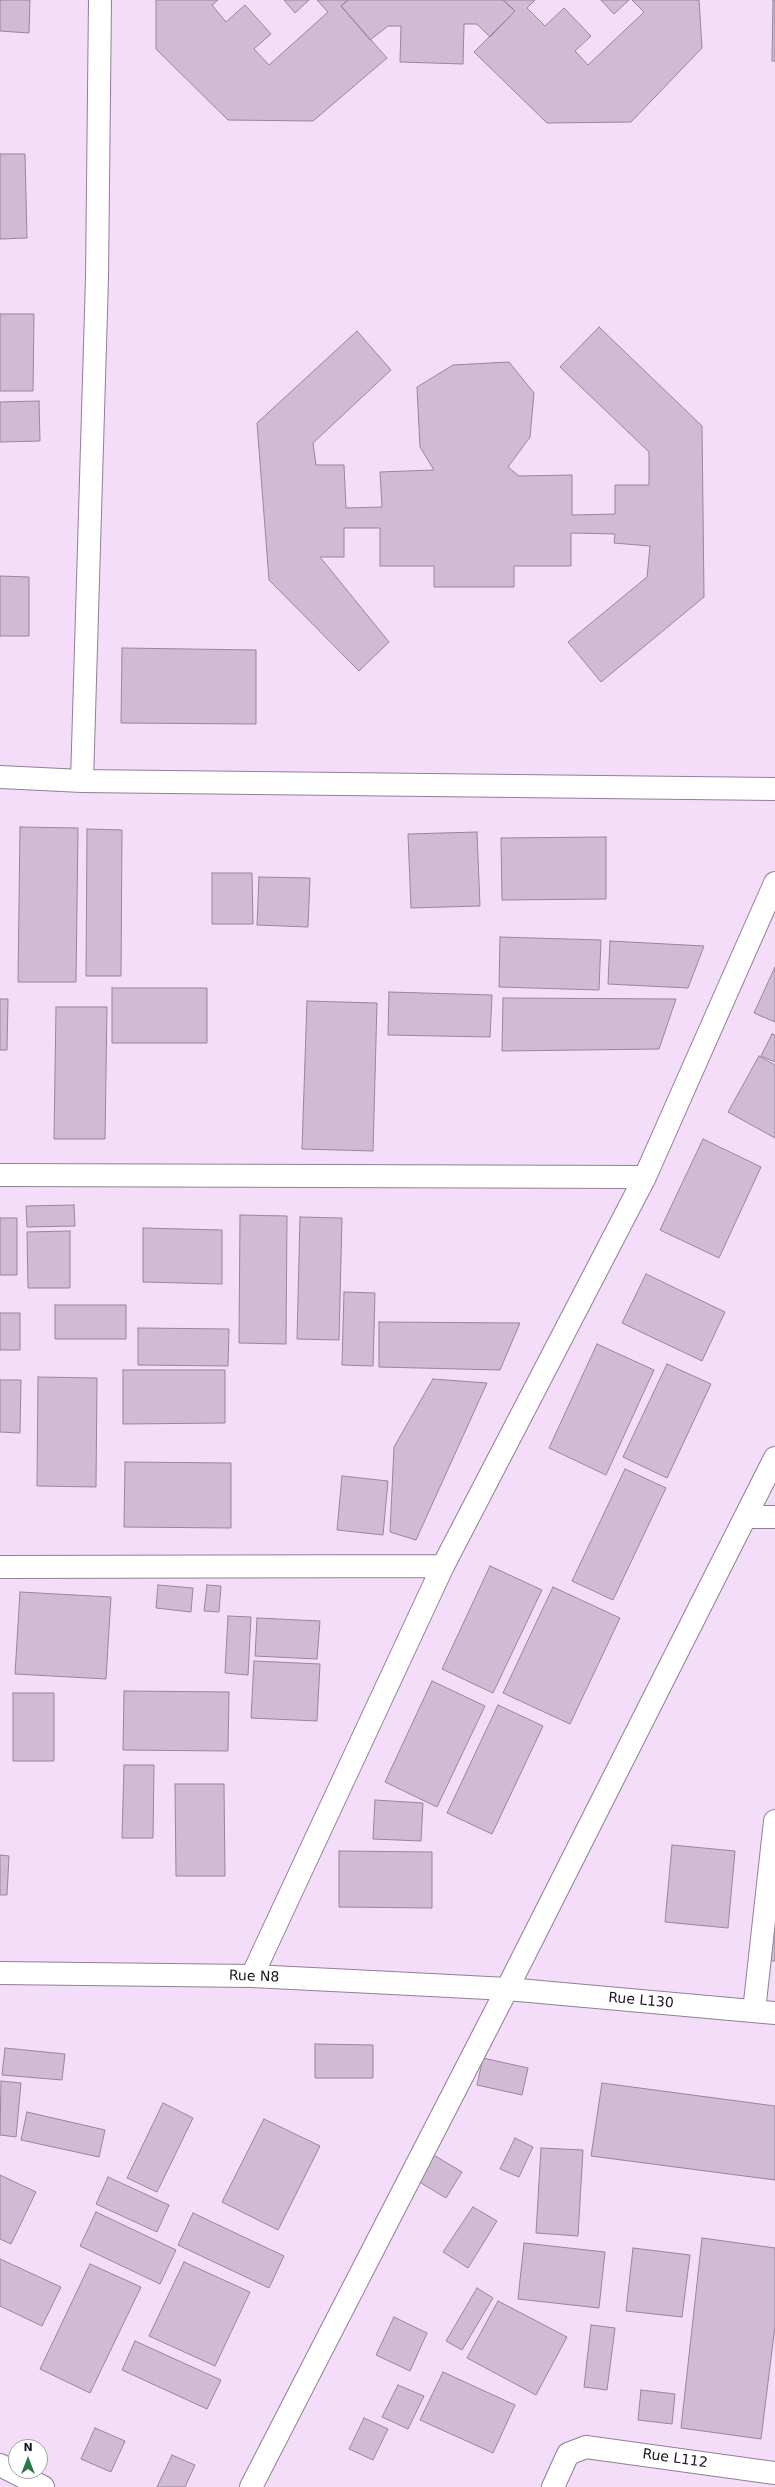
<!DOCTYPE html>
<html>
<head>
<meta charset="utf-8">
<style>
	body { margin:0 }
	#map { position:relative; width:775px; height:2487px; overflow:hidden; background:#f3ddf9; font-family:"DejaVu Sans",sans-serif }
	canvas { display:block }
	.north { position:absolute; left:8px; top:2439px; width:40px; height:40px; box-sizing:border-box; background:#fff; border:1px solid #a4a1a5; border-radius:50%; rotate:0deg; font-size:11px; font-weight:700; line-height:16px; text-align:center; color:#1b141d }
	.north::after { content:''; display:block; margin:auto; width:14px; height:18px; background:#287849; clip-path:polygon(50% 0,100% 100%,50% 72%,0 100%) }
</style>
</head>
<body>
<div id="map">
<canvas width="775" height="2487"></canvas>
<div class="north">N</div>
</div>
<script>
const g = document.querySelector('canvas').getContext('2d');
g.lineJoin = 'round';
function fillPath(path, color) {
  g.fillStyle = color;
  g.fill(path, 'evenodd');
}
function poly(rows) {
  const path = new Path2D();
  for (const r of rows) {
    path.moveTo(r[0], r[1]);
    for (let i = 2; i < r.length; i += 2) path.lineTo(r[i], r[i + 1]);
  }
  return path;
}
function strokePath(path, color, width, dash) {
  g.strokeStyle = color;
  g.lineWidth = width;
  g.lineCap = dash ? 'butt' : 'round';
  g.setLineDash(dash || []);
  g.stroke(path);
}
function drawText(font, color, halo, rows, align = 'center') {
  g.font = font + ' "DejaVu Sans",sans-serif';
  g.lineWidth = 3.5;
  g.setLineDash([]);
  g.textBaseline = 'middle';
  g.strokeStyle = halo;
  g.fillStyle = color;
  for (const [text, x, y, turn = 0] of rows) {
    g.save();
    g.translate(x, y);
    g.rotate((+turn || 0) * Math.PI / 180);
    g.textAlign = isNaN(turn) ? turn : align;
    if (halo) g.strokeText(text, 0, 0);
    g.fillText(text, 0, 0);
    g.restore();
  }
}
const building = poly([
	[0,0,30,0,29,33,0,31,0,0],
	[156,0,218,0,212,5,226,22,245,5,271,34,254,49,269,65,328,12,317,0,348,0,341,6,387,58,313,121,228,120,156,49,156,0],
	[284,0,309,0,295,13,284,0],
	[348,0,503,0,515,11,490,37,477,24,464,24,463,64,400,62,401,26,388,26,370,40,341,6,348,0],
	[503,0,535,0,527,8,545,26,564,8,591,36,575,51,588,65,644,12,632,0,699,0,702,48,631,122,547,123,474,52,515,11,503,0],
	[601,0,629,0,614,14,601,0],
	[773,0,775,0,775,61,772,61,773,0],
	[0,154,25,154,27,238,0,239,0,154],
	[0,314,34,314,33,391,0,391,0,314],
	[599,327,702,426,704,597,601,682,568,642,647,577,650,546,614,543,615,534,571,533,571,566,514,566,514,587,434,587,434,566,380,566,380,528,344,528,344,557,320,557,389,642,359,671,269,580,257,423,357,331,391,370,313,443,316,465,344,465,346,508,382,507,380,472,434,470,420,447,417,387,453,365,509,362,534,393,530,437,508,467,519,476,572,475,572,515,615,514,615,485,649,485,649,452,560,367,599,327],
	[39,401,40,441,0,442,0,402,39,401],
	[0,576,29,577,29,636,0,636,0,576],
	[122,648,256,650,256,724,121,723,122,648],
	[20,827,78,828,76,982,18,982,20,827],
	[87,829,122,830,121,976,86,976,87,829],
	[477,832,480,906,411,908,408,834,477,832],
	[606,837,606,899,502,900,501,838,606,837],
	[212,873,252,873,253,924,212,924,212,873],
	[259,877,310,878,308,927,257,925,259,877],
	[500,937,601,940,599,990,499,987,500,937],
	[610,941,704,946,688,988,608,984,610,941],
	[775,967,775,1022,754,1013,775,967],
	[112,988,207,988,207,1043,112,1043,112,988],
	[389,992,492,995,490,1037,388,1035,389,992],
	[503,998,676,999,659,1049,502,1051,503,998],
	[0,999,8,999,7,1050,0,1050,0,999],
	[307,1001,377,1003,373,1151,302,1149,307,1001],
	[56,1007,107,1007,105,1139,54,1139,56,1007],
	[772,1034,775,1035,775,1062,761,1056,772,1034],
	[759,1056,775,1065,775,1138,728,1112,759,1056],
	[703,1139,761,1167,719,1258,660,1230,703,1139],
	[74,1205,75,1226,27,1227,26,1206,74,1205],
	[240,1215,287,1216,286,1344,239,1343,240,1215],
	[300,1217,342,1218,339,1340,297,1339,300,1217],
	[0,1218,17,1218,17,1275,0,1275,0,1218],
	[143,1228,222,1230,222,1284,143,1282,143,1228],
	[70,1231,70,1288,28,1288,27,1232,70,1231],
	[646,1274,725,1312,702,1361,622,1323,646,1274],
	[344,1292,375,1293,373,1366,342,1365,344,1292],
	[55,1305,126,1305,126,1339,55,1339,55,1305],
	[0,1313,20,1313,20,1350,0,1350,0,1313],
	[379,1322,520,1323,500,1370,379,1367,379,1322],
	[138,1328,229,1329,228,1366,138,1365,138,1328],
	[597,1344,654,1370,606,1475,549,1448,597,1344],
	[667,1364,711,1384,667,1478,623,1457,667,1364],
	[123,1370,225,1370,225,1423,123,1424,123,1370],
	[38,1377,97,1378,96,1487,37,1486,38,1377],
	[433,1379,487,1383,416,1540,390,1532,394,1447,433,1379],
	[0,1380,21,1380,20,1433,0,1432,0,1380],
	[125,1462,231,1463,231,1528,124,1527,125,1462],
	[625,1469,666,1488,613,1600,572,1581,625,1469],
	[342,1476,388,1481,383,1535,337,1530,342,1476],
	[490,1566,542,1590,493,1693,442,1669,490,1566],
	[158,1585,193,1588,191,1612,156,1608,158,1585],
	[207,1585,221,1586,219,1612,204,1611,207,1585],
	[553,1587,620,1618,570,1724,503,1693,553,1587],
	[20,1592,111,1597,106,1679,15,1674,20,1592],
	[228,1616,251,1617,248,1675,225,1673,228,1616],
	[257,1618,320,1621,317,1659,255,1656,257,1618],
	[254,1661,320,1664,317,1721,251,1718,254,1661],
	[432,1681,485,1706,437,1807,385,1782,432,1681],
	[124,1691,229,1692,228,1751,123,1750,124,1691],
	[13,1693,54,1693,54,1761,13,1761,13,1693],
	[498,1705,543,1726,492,1834,447,1813,498,1705],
	[124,1765,154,1765,153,1838,122,1838,124,1765],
	[175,1784,224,1784,225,1876,176,1876,175,1784],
	[375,1800,423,1803,421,1841,373,1839,375,1800],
	[672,1845,735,1851,728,1928,665,1922,672,1845],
	[339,1851,432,1852,432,1908,339,1907,339,1851],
	[0,1855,9,1856,7,1895,0,1895,0,1855],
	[769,1926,775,1927,775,1961,764,1960,769,1926],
	[315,2044,373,2045,373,2078,315,2078,315,2044],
	[5,2048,65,2054,62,2080,2,2075,5,2048],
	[483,2058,528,2068,522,2095,477,2085,483,2058],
	[1,2081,21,2083,16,2137,0,2135,1,2081],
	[602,2083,775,2106,775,2180,591,2156,602,2083],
	[163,2103,193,2118,157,2192,127,2178,163,2103],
	[27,2112,105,2130,99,2157,21,2140,27,2112],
	[264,2119,320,2146,278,2230,222,2202,264,2119],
	[515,2138,533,2147,519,2177,500,2169,515,2138],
	[541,2148,583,2150,578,2236,536,2233,541,2148],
	[432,2154,462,2172,446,2198,416,2180,432,2154],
	[0,2175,36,2192,11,2244,0,2239,0,2175],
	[108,2177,169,2205,157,2232,96,2204,108,2177],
	[473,2207,497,2221,468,2268,443,2252,473,2207],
	[96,2212,176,2250,160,2284,80,2246,96,2212],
	[193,2213,284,2256,269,2288,178,2245,193,2213],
	[702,2238,775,2248,775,2326,761,2439,681,2428,702,2238],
	[524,2243,605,2252,599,2308,518,2299,524,2243],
	[633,2248,690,2255,682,2317,626,2311,633,2248],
	[0,2259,61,2287,42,2326,0,2306,0,2259],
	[184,2262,250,2292,215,2366,149,2336,184,2262],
	[90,2264,141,2287,90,2393,40,2369,90,2264],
	[477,2288,493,2298,462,2350,446,2341,477,2288],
	[498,2301,567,2337,536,2395,467,2358,498,2301],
	[394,2317,427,2333,410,2371,376,2355,394,2317],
	[591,2325,615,2328,607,2390,584,2387,591,2325],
	[135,2341,221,2380,207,2409,122,2370,135,2341],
	[443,2372,515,2405,493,2453,420,2420,443,2372],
	[398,2385,424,2396,408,2429,382,2417,398,2385],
	[641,2390,675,2394,672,2424,638,2420,641,2390],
	[364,2418,388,2429,373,2460,349,2449,364,2418],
	[95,2428,125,2441,111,2472,81,2459,95,2428],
	[172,2455,195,2465,185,2487,157,2487,172,2455]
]);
const street = poly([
	[0,777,82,781,775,789],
	[82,781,97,278,100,0],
	[0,1175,645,1177],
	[747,1517,775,1517],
	[0,1567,443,1566],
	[252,1976,443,1566,645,1177,775,883],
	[754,2011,775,1821],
	[0,2465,43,2487],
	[251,2487,507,1989,775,1458],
	[553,2487,568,2454,586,2447,775,2473]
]);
const secondary = poly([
	[0,1973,252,1976,392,1983,507,1989,775,2013]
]);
const streetNames = [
	["Rue N8",254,1977,2],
	["Rue L130",641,2001,5],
	["Rue L112",675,2459,8]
];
fillPath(building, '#d0bad5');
strokePath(building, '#99859e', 1);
strokePath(street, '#927e97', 24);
strokePath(secondary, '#927e97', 24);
strokePath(street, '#fff', 22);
strokePath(secondary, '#fff', 22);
drawText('14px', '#1b141d', '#fff', streetNames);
</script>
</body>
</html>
